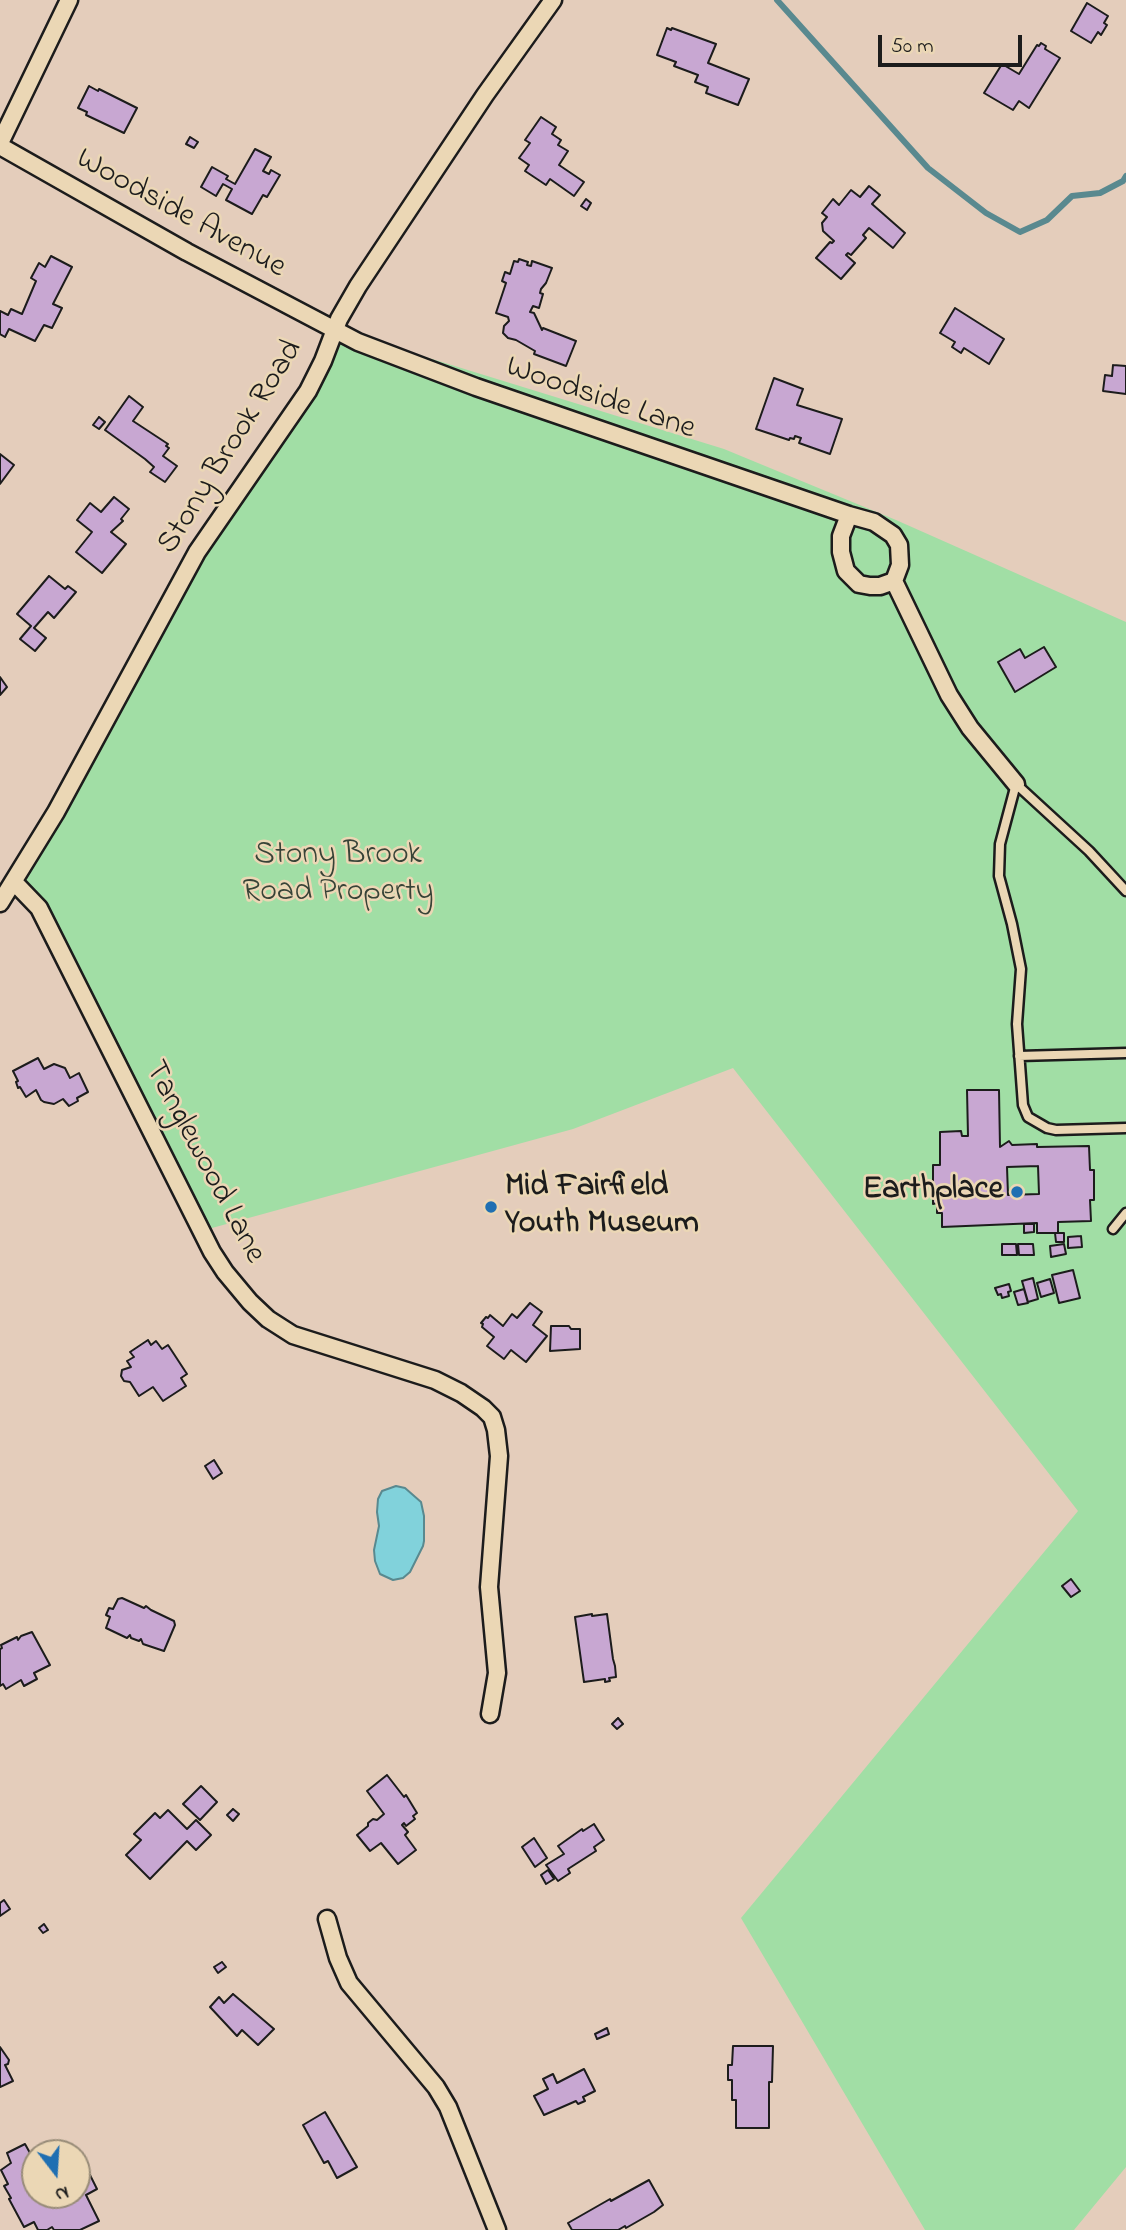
<!DOCTYPE html>
<html>
<head>
<meta charset="utf-8">
<style>
	body { margin:0 }
	#map { position:relative; width:1126px; height:2230px; overflow:hidden; background:#e4cdbb; font-family:"Indie Flower",sans-serif }
	canvas { display:block }
	.north { position:absolute; left:21px; top:2139px; width:70px; height:70px; box-sizing:border-box; background:#ebd7b5; border:2px solid #988c78; border-radius:50%; rotate:163deg; font-size:19px; font-weight:700; line-height:28px; text-align:center; color:#1c1c1c }
	.north::after { content:''; display:block; margin:auto; width:24px; height:32px; background:#1f6fb2; clip-path:polygon(50% 0,100% 100%,50% 72%,0 100%) }
	.scale { position:absolute; left:878px; top:35px; width:144px; height:32px; box-sizing:border-box; border:4px solid #1c1c1c; border-top:0; padding-left:9px; font-size:21px; line-height:24px; white-space:nowrap; color:#1c1c1c; -webkit-text-stroke:5px #ebd7b5; paint-order:stroke }
</style>
</head>
<body>
<div id="map">
<canvas width="1126" height="2230"></canvas>
<div class="north">N</div>
<div class="scale">50 m</div>
</div>
<script>
const g = document.querySelector('canvas').getContext('2d');
g.lineJoin = 'round';
function fillPath(path, color) {
  g.fillStyle = color;
  g.fill(path, 'evenodd');
}
function poly(rows) {
  const path = new Path2D();
  for (const r of rows) {
    path.moveTo(r[0], r[1]);
    for (let i = 2; i < r.length; i += 2) path.lineTo(r[i], r[i + 1]);
  }
  return path;
}
function strokePath(path, color, width, dash) {
  g.strokeStyle = color;
  g.lineWidth = width;
  g.lineCap = dash ? 'butt' : 'round';
  g.setLineDash(dash || []);
  g.stroke(path);
}
function drawText(font, color, halo, rows, align = 'center') {
  g.font = font + ' "Indie Flower",sans-serif';
  g.lineWidth = 5;
  g.setLineDash([]);
  g.textBaseline = 'middle';
  g.strokeStyle = halo;
  g.fillStyle = color;
  for (const [text, x, y, turn = 0] of rows) {
    g.save();
    g.translate(x, y);
    g.rotate((+turn || 0) * Math.PI / 180);
    g.textAlign = isNaN(turn) ? turn : align;
    if (halo) g.strokeText(text, 0, 0);
    g.fillText(text, 0, 0);
    g.restore();
  }
}
const green = poly([
	[338,330,724,449,896,520,1126,622,1126,2167,1074,2230,925,2230,741,1918,1078,1511,733,1068,573,1129,201,1231,20,877,156,626]
]);
const water = poly([
	[396,1486,405,1488,421,1502,424,1516,424,1541,423,1546,410,1572,403,1578,393,1580,380,1574,375,1561,374,1550,379,1526,377,1512,378,1499,382,1491,396,1486]
]);
const stream = poly([
	[777,0,928,168,986,213,1020,232,1047,220,1072,196,1100,193,1123,181,1126,176]
]);
const building = poly([
	[1087,3,1108,16,1104,23,1107,25,1101,35,1098,32,1091,43,1071,31,1087,3],
	[667,28,671,30,672,28,716,44,708,63,749,79,738,105,706,93,708,87,695,82,698,75,674,66,676,62,657,55,667,28],
	[1041,43,1046,46,1045,49,1060,58,1029,108,1019,101,1013,110,984,93,1002,64,1019,74,1037,45,1039,46,1041,43],
	[89,86,98,91,99,89,137,108,124,133,86,115,87,112,78,108,89,86],
	[541,117,556,127,552,134,561,140,558,145,568,151,559,165,584,182,574,196,550,179,546,185,525,171,529,165,519,158,530,143,525,140,541,117],
	[190,137,198,142,194,148,186,144,190,137],
	[255,149,271,157,263,171,269,174,271,170,280,175,267,197,263,195,252,214,226,200,232,189,223,184,216,196,201,187,212,167,228,176,226,179,235,184,255,149],
	[869,186,880,195,872,204,905,233,893,248,869,228,863,235,866,238,851,255,848,253,846,255,855,263,841,279,816,258,830,242,832,243,834,241,823,231,822,223,827,217,822,213,833,199,839,205,851,190,860,197,869,186],
	[586,199,591,203,587,210,581,206,586,199],
	[51,256,72,267,53,304,62,308,52,328,44,325,35,341,9,329,5,337,0,334,0,311,8,315,11,309,22,314,36,281,31,278,39,263,45,267,51,256],
	[519,259,528,262,527,265,531,266,532,261,552,268,546,283,541,289,540,293,543,294,539,308,533,306,530,312,534,313,542,330,543,328,576,341,566,366,534,354,535,351,516,340,508,338,503,333,504,326,509,321,508,317,496,313,506,283,502,281,505,272,510,274,514,261,518,262,519,259],
	[955,308,1004,339,989,364,964,348,961,353,952,347,955,342,940,333,955,308],
	[1113,365,1126,366,1126,394,1103,391,1105,375,1112,376,1113,365],
	[774,378,803,389,797,405,842,419,830,454,799,443,801,438,795,436,794,439,790,438,789,440,756,429,774,378],
	[129,396,143,407,133,421,168,444,166,446,169,448,163,456,177,466,165,482,150,472,154,467,145,459,105,430,129,396],
	[99,417,105,422,99,429,93,425,99,417],
	[0,454,14,465,0,484,0,454],
	[114,497,129,509,121,519,123,521,111,532,126,544,102,573,76,552,92,532,77,520,90,503,101,512,114,497],
	[49,576,65,589,68,586,76,592,54,618,48,612,34,628,46,638,35,651,20,639,31,626,17,614,49,576],
	[1044,647,1056,667,1015,692,998,662,1020,649,1025,658,1044,647],
	[0,677,7,687,0,695,0,677],
	[38,1058,44,1069,54,1064,65,1068,70,1078,79,1073,88,1092,77,1098,78,1101,69,1106,63,1099,54,1104,44,1102,41,1100,36,1090,26,1097,20,1087,18,1088,16,1082,18,1081,13,1071,38,1058],
	[967,1090,999,1090,1000,1147,1009,1141,1012,1145,1037,1144,1037,1147,1089,1146,1090,1170,1094,1170,1094,1200,1090,1200,1091,1221,1058,1222,1058,1233,1037,1233,1037,1223,942,1227,942,1213,937,1213,937,1203,933,1204,933,1165,940,1165,940,1132,961,1131,962,1136,968,1136,967,1090],
	[1038,1166,1039,1194,1008,1195,1007,1167,1038,1166],
	[1024,1224,1034,1224,1034,1232,1024,1233,1024,1224],
	[1055,1233,1064,1233,1064,1242,1056,1242,1055,1233],
	[1081,1236,1082,1247,1068,1248,1068,1237,1081,1236],
	[1002,1244,1016,1244,1017,1255,1002,1255,1002,1244],
	[1018,1244,1033,1244,1034,1255,1019,1255,1018,1244],
	[1064,1244,1066,1254,1051,1257,1050,1246,1064,1244],
	[1073,1270,1080,1298,1059,1303,1052,1275,1073,1270],
	[1033,1278,1038,1299,1028,1302,1022,1281,1033,1278],
	[1050,1279,1054,1293,1041,1297,1037,1283,1050,1279],
	[1009,1284,1011,1291,1008,1292,1009,1296,1002,1298,1001,1294,998,1295,995,1288,1009,1284],
	[1024,1289,1028,1303,1018,1305,1014,1292,1024,1289],
	[530,1303,542,1312,533,1325,547,1336,526,1362,511,1350,504,1359,487,1346,494,1337,482,1327,483,1324,481,1323,486,1317,488,1318,490,1315,503,1326,512,1314,517,1318,530,1303],
	[551,1326,569,1326,571,1329,580,1329,580,1349,550,1351,551,1326],
	[148,1340,151,1345,156,1341,162,1349,168,1345,187,1374,181,1378,186,1386,163,1401,153,1387,139,1396,130,1382,124,1381,121,1376,122,1370,131,1367,127,1361,134,1357,130,1352,148,1340],
	[214,1460,222,1473,213,1479,205,1466,214,1460],
	[1071,1579,1080,1591,1071,1597,1062,1586,1071,1579],
	[122,1598,144,1608,146,1606,151,1610,174,1621,175,1625,164,1651,143,1644,141,1639,139,1641,131,1638,130,1635,127,1638,106,1628,110,1617,106,1615,109,1608,113,1609,118,1599,122,1598],
	[592,1614,592,1616,607,1614,613,1659,615,1666,616,1677,609,1678,610,1681,605,1682,605,1679,584,1682,575,1617,592,1614],
	[32,1632,50,1665,34,1673,37,1679,24,1686,21,1680,6,1689,3,1684,0,1686,0,1649,2,1648,1,1645,17,1637,18,1640,21,1636,32,1632],
	[618,1718,623,1724,617,1729,612,1724,618,1718],
	[387,1775,404,1797,406,1795,417,1813,413,1816,415,1819,406,1826,404,1823,402,1825,408,1832,405,1835,416,1850,398,1864,381,1843,370,1851,357,1835,368,1826,368,1823,373,1819,377,1820,384,1814,367,1791,387,1775],
	[201,1786,217,1802,200,1820,183,1804,201,1786],
	[233,1809,239,1814,233,1821,227,1815,233,1809],
	[168,1810,187,1829,196,1820,211,1835,196,1850,187,1841,150,1879,126,1855,141,1840,134,1834,155,1813,160,1818,168,1810],
	[594,1824,604,1840,594,1847,596,1851,568,1869,570,1873,558,1881,546,1865,564,1854,558,1846,582,1829,583,1831,594,1824],
	[534,1838,547,1858,535,1867,522,1847,534,1838],
	[548,1870,554,1879,546,1884,541,1875,548,1870],
	[4,1900,10,1909,0,1916,0,1903,4,1900],
	[44,1924,48,1930,43,1933,39,1928,44,1924],
	[222,1962,226,1967,218,1973,214,1967,222,1962],
	[233,1994,274,2029,258,2045,242,2030,237,2036,210,2007,219,1997,224,2003,233,1994],
	[607,2028,609,2034,597,2039,595,2034,607,2028],
	[733,2046,773,2046,772,2082,769,2082,769,2128,736,2128,736,2100,732,2100,732,2080,728,2080,728,2065,732,2065,733,2046],
	[0,2047,9,2060,8,2064,5,2065,13,2081,0,2087,0,2047],
	[584,2069,595,2091,583,2097,585,2101,578,2104,576,2101,544,2115,534,2096,548,2089,543,2079,553,2074,557,2083,584,2069],
	[325,2112,357,2167,337,2178,328,2161,324,2163,303,2125,325,2112],
	[25,2144,30,2153,32,2156,35,2155,35,2195,77,2195,77,2182,90,2175,97,2189,86,2195,99,2221,80,2230,54,2230,52,2227,47,2230,38,2230,34,2222,24,2227,9,2199,11,2198,4,2186,8,2184,1,2170,11,2163,7,2153,25,2144],
	[649,2180,663,2205,654,2212,626,2228,625,2226,618,2230,572,2230,568,2223,610,2199,611,2201,649,2180]
]);
const service = poly([
	[1126,891,1089,851,1016,784,1000,844,999,876,1012,924,1021,969,1017,1024,1023,1105,1028,1117,1047,1128,1056,1130,1126,1128],
	[1019,1056,1126,1053],
	[1113,1229,1126,1213]
]);
const minor = poly([
	[0,143,69,0],
	[0,146,187,252,358,342,476,387,849,515,874,522,893,535,899,545,900,565,894,581,880,586,870,586,859,584,846,571,841,552,841,536,849,515],
	[894,581,949,695,970,728,1016,784],
	[14,882,39,908,212,1252,225,1272,250,1302,268,1319,293,1335,435,1380,461,1393,483,1408,492,1417,496,1430,499,1456,489,1587,497,1673,490,1714],
	[0,903,56,812,197,552,308,391,323,361,339,319,358,286,485,95,553,0],
	[327,1919,338,1958,349,1983,436,2087,448,2107,497,2230]
]);
const markers = [
	[1017,1192,7,"#1f6fb2"],
	[491,1207,7,"#1f6fb2"]
];
const streetNames = [
	["Woodside Avenue",180,215,29],
	["Woodside Lane",600,400,19],
	["Stony Brook Road",232,448,-58],
	["Tanglewood Lane",203,1163,62]
];
const parkNames = [
	["Stony Brook",338,857],
	["Road Property",338,894]
];
const poiNames = [
	["Mid Fairfield",505,1189],
	["Youth Museum",505,1226],
	["Earthplace",1003,1192,"right"]
];
fillPath(green, '#a1dea5');
fillPath(water, '#81d2db');
strokePath(water, '#59898f', 2);
strokePath(stream, '#59898f', 6);
fillPath(building, '#c8a7d2');
strokePath(building, '#1c1c1c', 2);
strokePath(service, '#1c1c1c', 13);
strokePath(minor, '#1c1c1c', 21);
strokePath(service, '#ebd7b5', 8);
strokePath(minor, '#ebd7b5', 16);
for (const [x, y, r, color] of markers) {
  const dot = new Path2D();
  dot.arc(x, y, r, 0, 2 * Math.PI);
  g.fillStyle = color;
  g.fill(dot);
  strokePath(dot, '#ebd7b5', 2.5);
}
drawText('32px', '#1c1c1c', '#ebd7b5', streetNames);
drawText('32px', '#374337', '#ebd7b5', parkNames);
drawText('bold 32px', '#1c1c1c', '#ebd7b5', poiNames, 'left');
</script>
</body>
</html>
